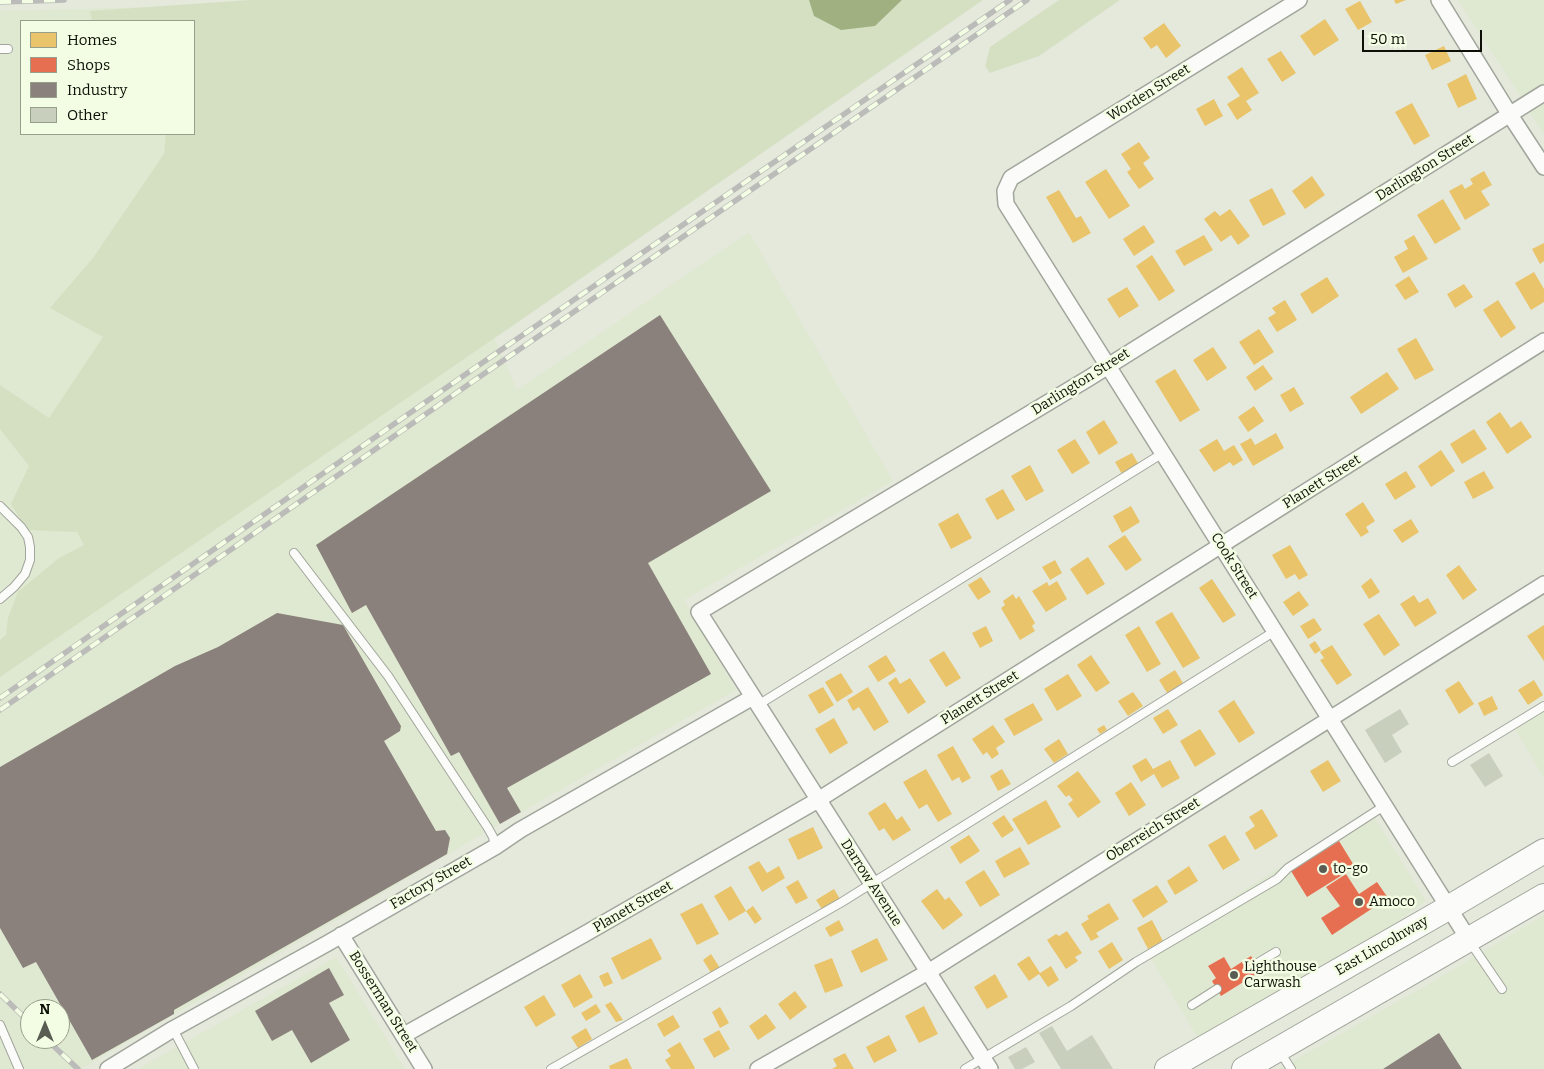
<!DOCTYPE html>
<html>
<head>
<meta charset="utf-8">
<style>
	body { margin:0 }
	#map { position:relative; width:1544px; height:1069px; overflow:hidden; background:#e4e9dc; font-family:Bitter,serif }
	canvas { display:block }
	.legend { position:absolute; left:20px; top:20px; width:175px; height:115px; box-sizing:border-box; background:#f3fde3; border:1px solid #979e8b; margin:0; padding:6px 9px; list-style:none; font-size:15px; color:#0d1007 }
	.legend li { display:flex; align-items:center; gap:10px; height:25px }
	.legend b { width:25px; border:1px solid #979e8b }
	.north { position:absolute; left:20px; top:999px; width:50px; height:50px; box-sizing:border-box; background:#f3fde3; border:1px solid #979e8b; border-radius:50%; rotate:0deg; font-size:14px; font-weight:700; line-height:20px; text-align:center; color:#0d1007 }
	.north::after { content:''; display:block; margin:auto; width:18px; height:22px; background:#585c52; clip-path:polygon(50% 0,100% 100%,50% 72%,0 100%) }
	.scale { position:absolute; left:1362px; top:30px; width:120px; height:22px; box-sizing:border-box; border:2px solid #0d1007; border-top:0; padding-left:6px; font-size:15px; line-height:18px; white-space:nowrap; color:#0d1007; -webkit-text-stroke:4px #f3fde3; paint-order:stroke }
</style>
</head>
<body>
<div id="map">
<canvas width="1544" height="1069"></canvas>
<ul class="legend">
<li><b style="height:14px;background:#e9c46a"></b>Homes</li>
<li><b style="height:14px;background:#e76f51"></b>Shops</li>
<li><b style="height:14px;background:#8a817c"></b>Industry</li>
<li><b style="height:14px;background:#c8cfbd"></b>Other</li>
</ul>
<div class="north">N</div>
<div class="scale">50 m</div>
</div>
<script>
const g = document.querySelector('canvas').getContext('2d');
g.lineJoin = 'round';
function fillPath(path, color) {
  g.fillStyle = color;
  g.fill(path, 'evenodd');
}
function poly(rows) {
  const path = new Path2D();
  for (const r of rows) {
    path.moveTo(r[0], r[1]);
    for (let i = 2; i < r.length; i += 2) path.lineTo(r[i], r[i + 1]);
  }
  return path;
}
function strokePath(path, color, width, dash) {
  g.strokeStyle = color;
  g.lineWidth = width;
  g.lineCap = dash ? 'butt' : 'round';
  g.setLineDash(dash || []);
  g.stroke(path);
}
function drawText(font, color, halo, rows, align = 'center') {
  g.font = font + ' Bitter,serif';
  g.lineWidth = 5;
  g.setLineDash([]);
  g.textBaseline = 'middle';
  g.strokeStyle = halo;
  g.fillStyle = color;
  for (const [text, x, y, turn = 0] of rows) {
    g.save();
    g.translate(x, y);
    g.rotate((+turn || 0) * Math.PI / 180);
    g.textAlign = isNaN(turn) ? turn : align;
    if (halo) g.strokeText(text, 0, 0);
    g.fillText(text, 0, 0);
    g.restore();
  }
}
const built = poly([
	[347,0,517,390,749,232,893,481,684,600,736,690,481,835,81,1069,0,1069,0,11,341,2],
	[21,21,194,21,194,134,21,134],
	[30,1009,60,1009,60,1039,30,1039],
	[1458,0,1544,0,1544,135,1520,96],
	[1544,700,1544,778,1511,722],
	[1370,810,1426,901,1375,938,1199,1040,1147,952],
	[1544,915,1544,1069,1279,1069,1439,978],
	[336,957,405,1069,138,1069]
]);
const green = poly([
	[250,0,809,0,815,16,875,26,902,0,983,0,521,320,0,677,0,640,6,635,8,618,18,592,59,558,84,545,77,532,27,530,11,504,29,466,0,429,0,385,49,418,103,337,50,308,93,258,164,154,166,134,194,134,194,21,92,21,90,11],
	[1059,0,1120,0,1039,56,990,73,985,66,990,47]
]);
const water = poly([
	[809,0,902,0,875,26,841,30,814,16]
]);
const homes = poly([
	[1394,0,1406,0,1396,4],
	[1360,1,1372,22,1358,30,1345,9],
	[1325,19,1339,40,1314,56,1300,36],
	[1164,23,1181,46,1166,58,1157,45,1151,49,1143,38],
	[1444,46,1451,61,1432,70,1425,55],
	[1281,51,1296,73,1282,82,1267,59],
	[1242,67,1259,93,1246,101,1252,110,1237,120,1227,104,1240,96,1227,77],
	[1466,74,1477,99,1458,108,1447,84],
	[1214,99,1223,116,1205,126,1196,109],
	[1412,103,1430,136,1414,145,1395,112],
	[1139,142,1150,158,1143,163,1154,179,1139,189,1127,172,1131,169,1121,154],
	[1106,169,1130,206,1109,219,1085,182],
	[1484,171,1492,185,1481,191,1490,205,1465,220,1449,191,1462,184,1465,189,1473,184,1470,179],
	[1312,176,1325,195,1305,209,1292,191],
	[1272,188,1286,214,1263,226,1249,200],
	[1059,190,1076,218,1081,216,1091,233,1073,243,1046,197],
	[1443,199,1461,229,1435,244,1417,215],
	[1230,209,1250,236,1238,245,1231,235,1221,242,1204,219,1215,211,1220,216],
	[1144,225,1155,242,1134,256,1123,239],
	[1204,235,1213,250,1184,266,1175,251],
	[1414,235,1428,259,1403,273,1394,257,1408,249,1404,241],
	[1544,243,1544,261,1540,264,1532,249],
	[1152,255,1175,291,1159,301,1136,266],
	[1534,272,1544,289,1544,302,1531,310,1515,283],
	[1409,276,1419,292,1405,300,1395,285],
	[1327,277,1339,296,1312,314,1300,294],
	[1464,284,1473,297,1455,308,1447,294],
	[1127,287,1139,306,1119,318,1107,299],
	[1285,300,1297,320,1277,332,1268,318,1276,313,1272,308],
	[1498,300,1516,328,1501,338,1483,310],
	[1259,329,1274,352,1254,365,1239,342],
	[1416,338,1434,370,1415,380,1397,349],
	[1213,347,1227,368,1207,381,1193,360],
	[1263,365,1273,379,1255,391,1246,377],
	[1175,369,1200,410,1180,422,1155,381],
	[1387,372,1399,389,1361,414,1350,397],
	[1294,387,1304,404,1290,412,1280,395],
	[1254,406,1264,421,1248,432,1238,417],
	[1500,412,1511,428,1521,421,1532,437,1507,454,1486,422],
	[1104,420,1118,443,1099,455,1086,432],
	[1474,429,1487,449,1462,464,1450,444],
	[1276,433,1284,448,1253,466,1240,444,1251,438,1255,445],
	[1075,439,1090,463,1072,474,1057,450],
	[1217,439,1224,451,1234,445,1243,460,1233,466,1230,462,1214,472,1199,450],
	[1441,450,1455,471,1431,487,1418,466],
	[1132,453,1139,465,1122,474,1115,462],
	[1030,465,1044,491,1026,501,1011,476],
	[1406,471,1416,487,1395,500,1385,484],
	[1484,471,1494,488,1473,499,1464,482],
	[1003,489,1015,510,997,520,985,499],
	[1363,502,1375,521,1366,527,1369,532,1361,537,1345,514],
	[1131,506,1140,522,1122,533,1113,516],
	[958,513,972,538,951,549,938,524],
	[1411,519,1419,532,1402,543,1393,530],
	[1125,535,1142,560,1126,571,1108,546],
	[1290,545,1308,575,1299,580,1295,574,1286,579,1272,555],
	[1088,557,1105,584,1087,595,1070,569],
	[1055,560,1062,573,1050,580,1042,567],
	[1459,565,1477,590,1463,600,1446,575],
	[981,577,991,592,978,600,968,585],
	[1371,578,1380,592,1369,599,1361,586],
	[1212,579,1236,615,1223,623,1199,588],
	[1057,581,1067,599,1046,612,1032,591,1047,582,1049,586],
	[1299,591,1309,605,1293,616,1283,602],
	[1013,594,1016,599,1019,596,1035,623,1032,626,1035,631,1020,640,1001,608,1005,605,1003,601],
	[1414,595,1419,603,1428,598,1437,613,1415,627,1400,604],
	[1172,612,1200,658,1183,668,1155,622],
	[1379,614,1400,645,1384,656,1363,624],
	[1314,618,1322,630,1308,639,1300,626],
	[1544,625,1544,661,1527,636],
	[986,626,993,641,980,648,972,633],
	[1139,626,1161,664,1147,672,1125,635],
	[1315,641,1321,650,1315,654,1309,645],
	[1332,645,1352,675,1337,685,1320,660,1324,658,1320,652],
	[944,651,961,678,946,687,929,660],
	[886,655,896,671,878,682,868,666],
	[1091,655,1110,683,1096,692,1077,665],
	[1175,670,1183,683,1167,693,1159,680],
	[841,673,853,692,837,702,825,682],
	[1068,674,1082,696,1057,711,1044,689],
	[896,677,900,684,910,678,926,702,908,714,888,683],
	[1534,680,1543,695,1528,705,1518,690],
	[1459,681,1474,704,1459,714,1445,690],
	[823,687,834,705,819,714,808,695],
	[868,687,889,722,874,731,859,707,853,711,847,700],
	[1133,692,1143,706,1128,716,1118,701],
	[1492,696,1498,709,1484,716,1478,703],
	[1234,700,1255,733,1239,743,1218,711],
	[1033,703,1043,720,1014,736,1004,719],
	[1168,709,1178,725,1163,734,1153,718],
	[834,718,848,743,830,754,815,729],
	[993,725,1005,742,996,748,999,754,992,759,987,752,983,755,972,739],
	[1104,725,1107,730,1100,734,1097,729],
	[1200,729,1216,754,1195,767,1180,741],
	[1059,739,1068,754,1054,763,1044,749],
	[953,746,971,778,962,783,959,777,952,781,937,755],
	[1146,758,1153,769,1170,760,1180,778,1162,788,1154,774,1141,782,1132,766],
	[1328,760,1341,781,1323,792,1310,771],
	[926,769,952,814,938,822,927,804,919,809,903,782],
	[1002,769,1011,784,998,791,990,776],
	[1078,771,1101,802,1078,818,1068,804,1073,800,1069,795,1066,797,1057,786],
	[1131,782,1146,805,1129,816,1115,793],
	[1046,800,1061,827,1028,845,1012,819],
	[885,802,897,820,902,816,911,830,893,841,884,828,879,831,868,813],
	[1262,809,1278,836,1255,850,1245,833,1255,826,1249,817],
	[1004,815,1014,830,1002,838,992,823],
	[813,827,823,848,798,860,788,839],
	[969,835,980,851,960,864,950,847],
	[1225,835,1240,860,1223,870,1208,845],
	[1020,847,1030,864,1004,878,995,861],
	[759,861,767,873,779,866,785,878,762,892,748,867],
	[1189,866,1198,881,1175,895,1167,881],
	[984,870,1000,895,980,907,965,882],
	[798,880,808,898,796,904,786,887],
	[1157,885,1168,902,1143,918,1132,900],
	[731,886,746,911,729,921,714,896],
	[834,889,840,899,822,909,816,900],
	[937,889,945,900,949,897,963,915,943,930,921,901],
	[702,903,719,934,697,945,680,914],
	[1109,903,1119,919,1096,933,1099,937,1091,941,1081,924,1089,919,1087,916],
	[753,906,762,919,755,924,746,911],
	[839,920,844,930,830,937,825,928],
	[1152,920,1163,941,1148,949,1137,928],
	[1067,931,1082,953,1075,957,1078,961,1066,969,1047,940,1056,934,1059,936],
	[651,938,662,959,622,980,611,958],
	[877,938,888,960,861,973,851,951],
	[1112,942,1123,960,1109,969,1098,951],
	[711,954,720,968,711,973,703,960],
	[1029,956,1040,973,1051,966,1059,980,1048,987,1039,974,1029,981,1017,964],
	[832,958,843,986,825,993,814,965],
	[608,972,613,983,604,987,599,976],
	[580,974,593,997,574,1008,561,985],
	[995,974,1008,997,987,1009,974,987],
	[795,991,807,1007,790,1020,778,1004],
	[544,995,556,1015,536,1027,524,1007],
	[611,1002,623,1020,616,1022,605,1005],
	[596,1004,601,1012,586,1021,581,1013],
	[924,1006,938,1034,919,1043,905,1016],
	[720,1007,729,1023,720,1028,712,1012],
	[766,1014,776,1028,758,1040,749,1026],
	[673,1015,680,1027,664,1037,657,1024],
	[586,1028,592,1039,578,1048,571,1037],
	[719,1030,730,1049,714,1058,703,1039],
	[889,1035,897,1051,874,1063,866,1047],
	[680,1042,695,1068,694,1069,671,1069,665,1060,671,1056,667,1050],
	[845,1053,854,1069,832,1069,837,1066,833,1059],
	[627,1058,632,1069,610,1069,609,1066]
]);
const shops = poly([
	[1339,841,1355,867,1307,897,1291,871],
	[1346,874,1359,894,1377,882,1388,898,1332,935,1321,918,1340,906,1326,887],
	[1251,956,1261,971,1221,996,1212,981,1216,978,1208,966,1224,957,1231,969]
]);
const industry = poly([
	[660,315,771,491,648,563,711,674,507,788,521,812,500,824,459,752,451,756,366,605,352,613,316,545],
	[277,613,343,625,401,726,400,731,384,741,436,831,445,830,450,838,447,854,174,1010,174,1014,92,1060,36,962,23,968,0,928,0,767,175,666,218,647],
	[329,968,344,995,329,1003,350,1040,311,1063,292,1030,272,1041,255,1011],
	[1439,1033,1462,1069,1383,1069]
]);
const building = poly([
	[1400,709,1409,724,1392,735,1402,752,1385,763,1365,730],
	[1489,753,1503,776,1485,787,1470,765],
	[1052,1026,1067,1051,1092,1035,1113,1069,1061,1069,1039,1033],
	[1026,1047,1035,1062,1022,1069,1015,1069,1008,1057]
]);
const service = poly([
	[0,49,8,49],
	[0,506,21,527,28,537,30,547,30,560,25,574,14,587,0,599],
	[294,553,388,676,488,828,493,837,495,847],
	[758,705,1163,453],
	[1452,762,1544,706],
	[1470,942,1502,989],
	[1256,964,1276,952],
	[1192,1005,1217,989],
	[0,1025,19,1069],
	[173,1029,194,1069],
	[1280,1052,1291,1069],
	[551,1069,842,902,1275,631],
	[965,1069,1071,1006,1136,962,1277,879,1288,868,1384,806]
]);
const minor = poly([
	[1299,0,1011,178,1005,191,1006,204,1469,940],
	[1439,0,1510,115,1544,167],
	[341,935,424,1069],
	[404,1035,583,935,818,800,1544,341],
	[108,1069,173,1029,328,943,495,847,520,830,753,697],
	[758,1069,928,972,1544,584],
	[990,1069,699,612,1089,378,1544,93]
]);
const primary = poly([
	[1167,1069,1448,908,1544,851],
	[1244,1069,1544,896]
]);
const rail = poly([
	[0,2,64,0],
	[0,698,466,374,1010,0],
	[0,710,472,382,1027,0],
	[0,994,30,1023],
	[46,1039,78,1069]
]);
const markers = [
	[1323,869,5,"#585c52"],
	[1359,902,5,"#585c52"],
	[1234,975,5,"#585c52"]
];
const streetNames = [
	["Worden Street",1149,93,-32],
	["Darlington Street",1425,168,-32],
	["Darlington Street",1081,382,-32],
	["Planett Street",1322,482,-32],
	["Cook Street",1234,566,58],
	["Planett Street",980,698,-32],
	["Oberreich Street",1153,830,-32],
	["Factory Street",431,883,-30],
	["Darrow Avenue",871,883,57],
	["Planett Street",633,907,-30],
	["East Lincolnway",1382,946,-30],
	["Bosserman Street",383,1002,58]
];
const poiNames = [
	["to-go",1333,869],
	["Amoco",1369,902],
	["Lighthouse",1244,967],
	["Carwash",1244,983]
];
fillPath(built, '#dfe8d0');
fillPath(green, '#d5e0c3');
fillPath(water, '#a0b081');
fillPath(homes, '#e9c46a');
fillPath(shops, '#e76f51');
fillPath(industry, '#8a817c');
fillPath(building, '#c8cfbd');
strokePath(service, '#a1a59b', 10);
strokePath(minor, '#a1a59b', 18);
strokePath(primary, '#a1a59b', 26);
strokePath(service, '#fbfcfa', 8);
strokePath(minor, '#fbfcfa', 15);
strokePath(primary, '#fbfcfa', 24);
strokePath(rail, '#bbbcb9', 5.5);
strokePath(rail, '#f3fde3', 4, [11]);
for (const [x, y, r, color] of markers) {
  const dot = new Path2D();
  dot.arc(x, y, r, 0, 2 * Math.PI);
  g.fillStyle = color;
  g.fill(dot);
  strokePath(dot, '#f3fde3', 2);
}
drawText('14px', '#0d1007', '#f3fde3', streetNames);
drawText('14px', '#0d1007', '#f3fde3', poiNames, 'left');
</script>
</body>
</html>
